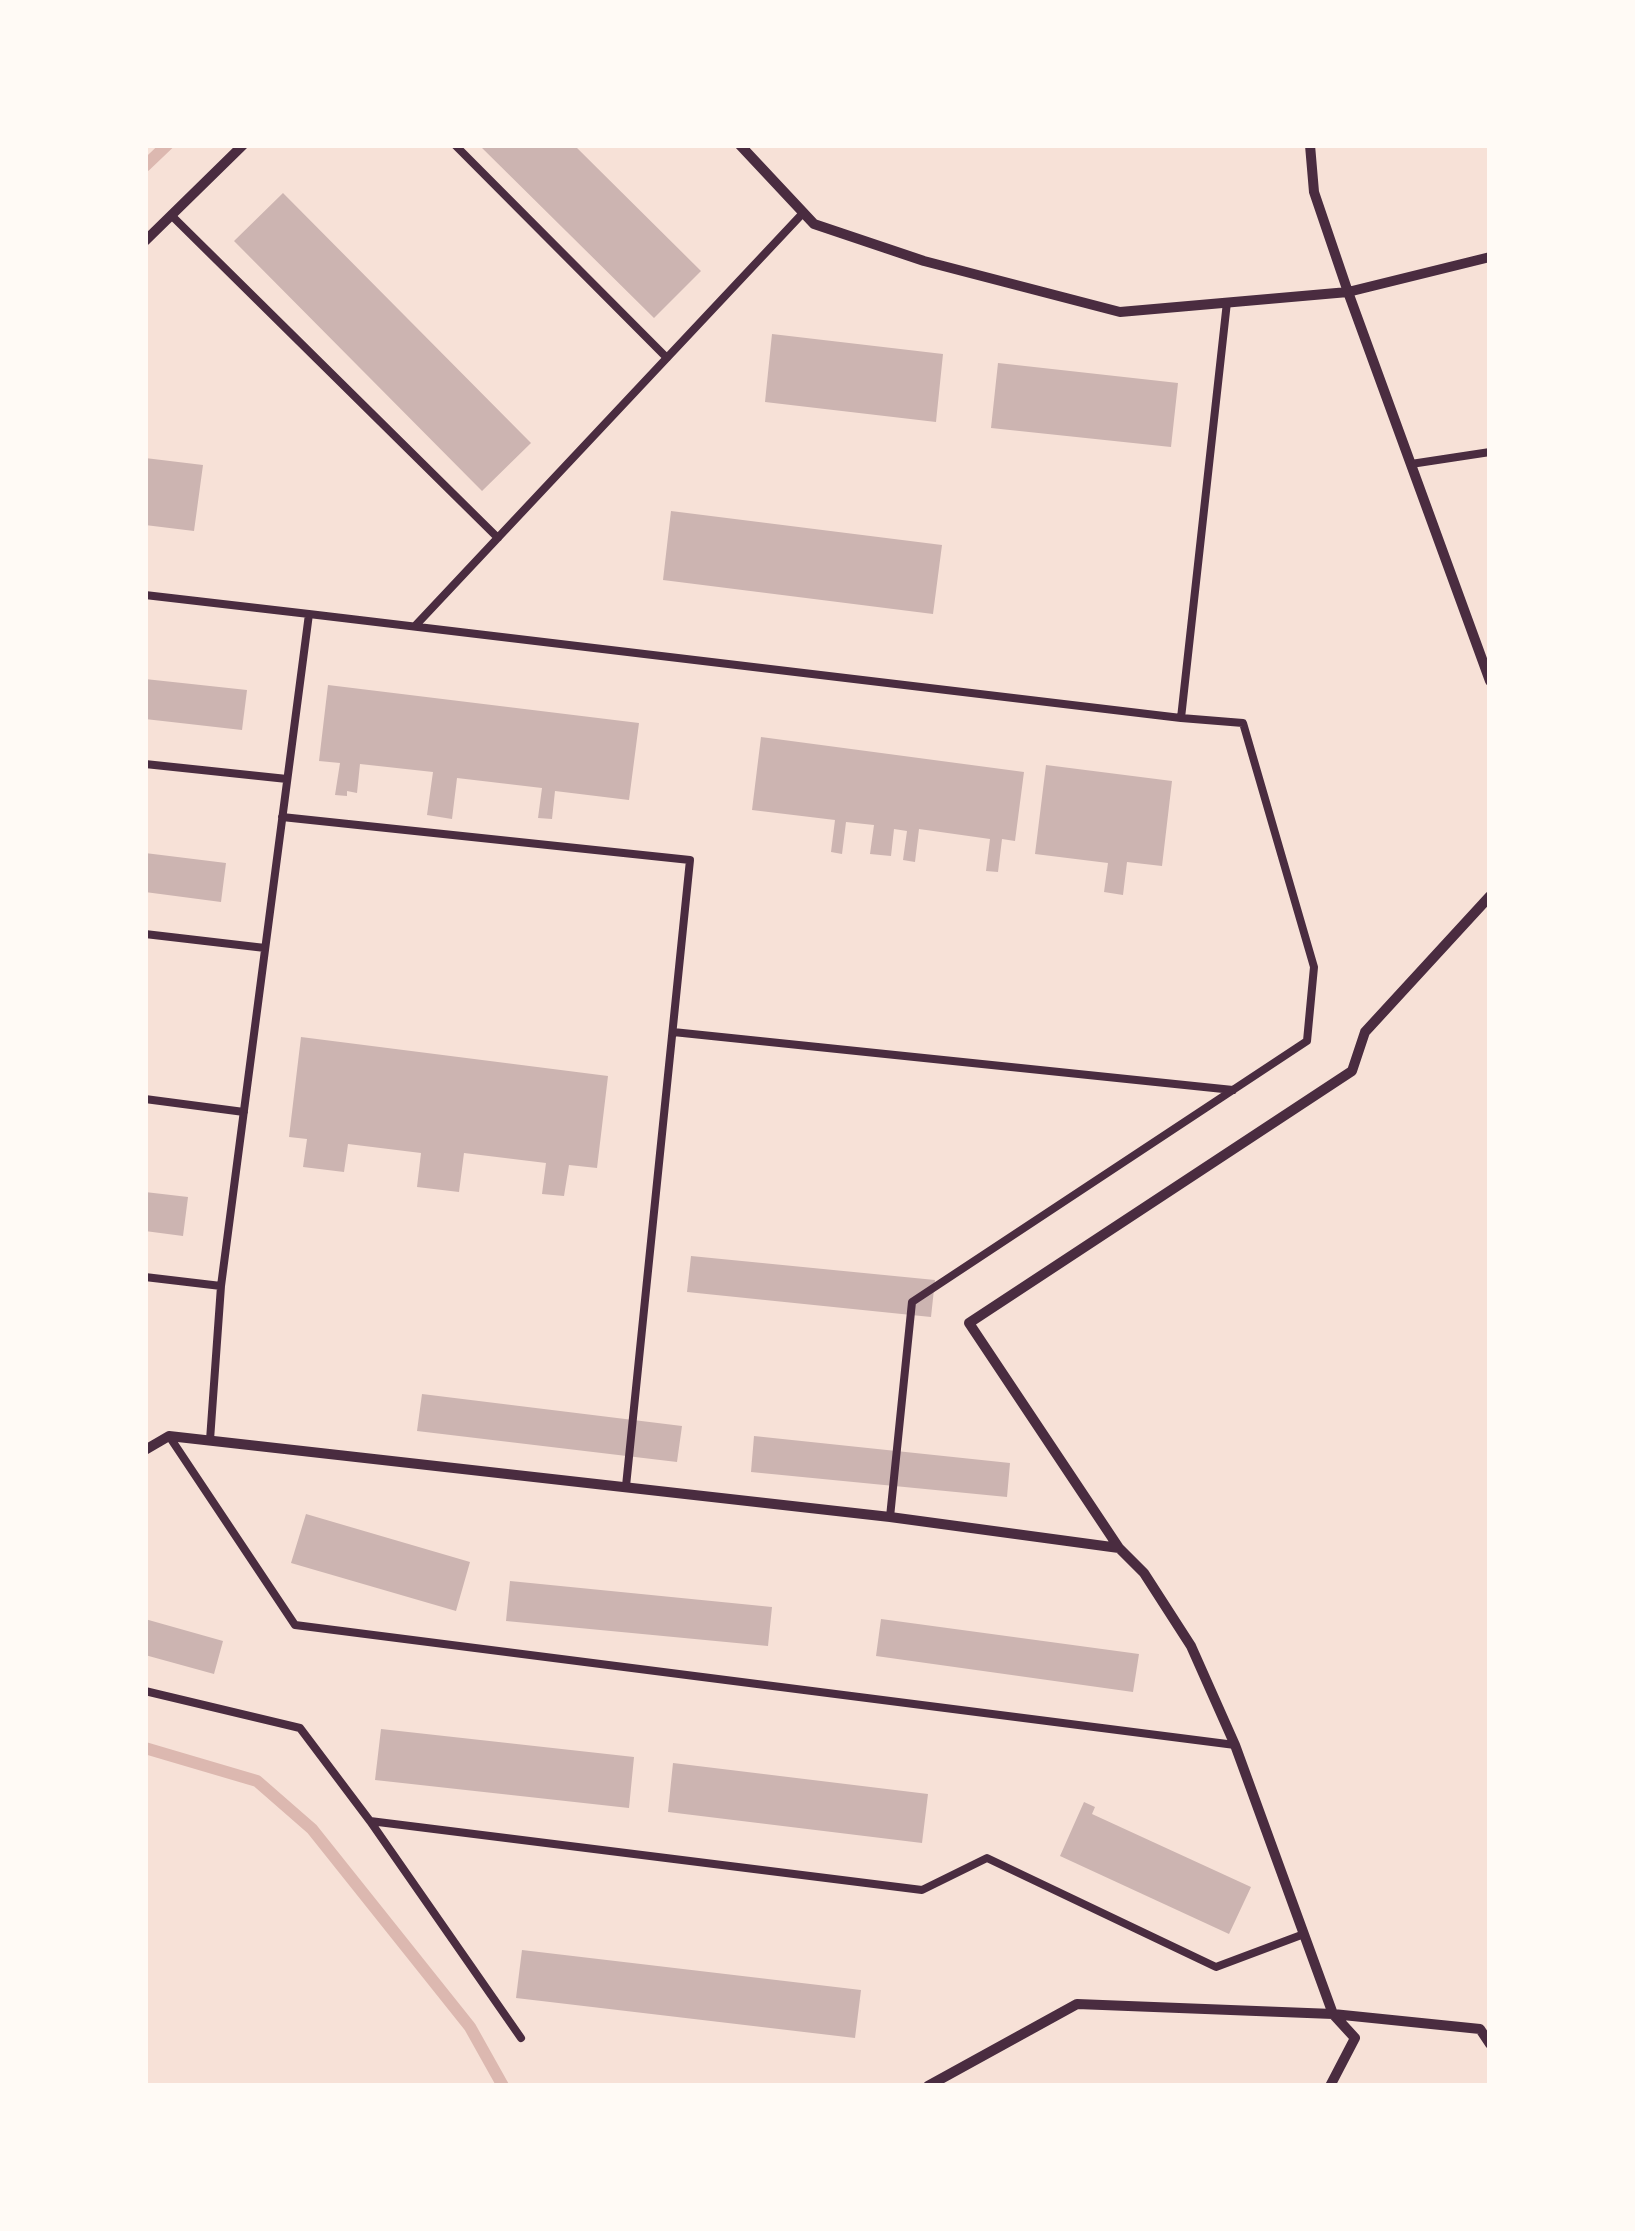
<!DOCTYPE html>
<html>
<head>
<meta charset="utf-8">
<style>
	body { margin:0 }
	#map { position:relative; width:1635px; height:2231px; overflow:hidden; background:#f7e1d7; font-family:Bitter,serif }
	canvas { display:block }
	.frame { position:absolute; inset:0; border:148px solid #fffaf5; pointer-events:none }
</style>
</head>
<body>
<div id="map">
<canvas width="1635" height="2231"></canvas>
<div class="frame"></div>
</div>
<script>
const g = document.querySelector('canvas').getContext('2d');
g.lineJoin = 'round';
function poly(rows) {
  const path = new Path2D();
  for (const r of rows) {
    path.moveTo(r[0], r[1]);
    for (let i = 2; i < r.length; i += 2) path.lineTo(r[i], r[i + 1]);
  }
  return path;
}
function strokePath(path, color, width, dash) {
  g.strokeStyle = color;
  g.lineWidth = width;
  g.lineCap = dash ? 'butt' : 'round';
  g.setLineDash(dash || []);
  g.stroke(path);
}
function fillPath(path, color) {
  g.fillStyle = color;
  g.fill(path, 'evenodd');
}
const stream = poly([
	[145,166,167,145],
	[145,1748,257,1781,312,1829,470,2027,503,2086]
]);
const building = poly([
	[479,145,574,145,701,271,654,318],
	[283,193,531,443,482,491,234,241],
	[772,334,943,354,936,422,765,402],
	[998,363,1178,383,1171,447,991,428],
	[145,458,203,465,194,531,145,525],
	[671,511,942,545,933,614,663,580],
	[145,679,247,690,242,730,145,719],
	[328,685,639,723,629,800,555,791,552,819,538,818,542,788,457,778,452,819,427,815,433,772,360,764,357,793,347,791,347,796,335,795,340,763,319,761],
	[761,737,1024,772,1015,841,1002,839,998,872,986,871,990,839,919,829,915,862,903,860,907,831,894,829,891,856,870,854,874,825,846,822,842,854,831,852,835,820,752,810],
	[1046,765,1172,781,1162,866,1127,862,1123,895,1104,892,1108,863,1035,854],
	[145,853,226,863,221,902,145,892],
	[301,1037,608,1076,597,1168,569,1165,564,1196,542,1194,546,1163,464,1153,459,1192,417,1187,421,1153,348,1144,344,1172,303,1167,307,1139,289,1137],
	[145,1192,188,1197,183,1236,145,1231],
	[691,1256,935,1280,931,1317,687,1292],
	[422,1394,682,1426,677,1462,417,1431],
	[754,1436,1010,1463,1007,1497,751,1472],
	[306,1514,470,1562,456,1611,291,1563],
	[510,1581,772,1607,768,1646,506,1621],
	[145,1619,223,1641,214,1674,145,1655],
	[881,1619,1139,1654,1133,1692,876,1656],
	[381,1729,634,1757,629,1808,375,1780],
	[673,1763,928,1794,922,1843,668,1812],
	[1084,1802,1095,1807,1092,1814,1251,1887,1229,1934,1060,1856],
	[522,1950,861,1990,855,2038,516,1998]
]);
const service = poly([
	[455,145,667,358],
	[171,215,498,538],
	[1411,464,1490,452],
	[145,595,309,614,221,1286,210,1440],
	[309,614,1181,718,1243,723,1314,967,1307,1041,912,1302,890,1517],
	[415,626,803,213],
	[1181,718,1227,302],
	[145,764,287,779],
	[282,817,690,860,626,1486],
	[145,934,265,948],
	[673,1032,1233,1090],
	[145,1099,244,1112],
	[145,1277,221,1286],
	[169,1436,295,1625,1235,1745],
	[145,1691,300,1728,370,1821,922,1890,987,1858,1216,1967,1304,1934],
	[370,1821,521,2038]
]);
const minor = poly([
	[740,145,814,224,924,261,1120,312,1348,292,1490,257],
	[1310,145,1314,192,1348,292,1490,681],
	[145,241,243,145],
	[145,1450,169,1436,890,1517,1119,1548,969,1323,1352,1071,1365,1032,1490,896],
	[1119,1548,1144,1573,1191,1646,1235,1745,1333,2014,1355,2038,1330,2086],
	[928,2086,1077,2004,1333,2014,1480,2029,1490,2044]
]);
strokePath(stream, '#dcb8b0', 12);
fillPath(building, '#ccb4b1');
strokePath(service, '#4a2c40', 8);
strokePath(minor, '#4a2c40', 10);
</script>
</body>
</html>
